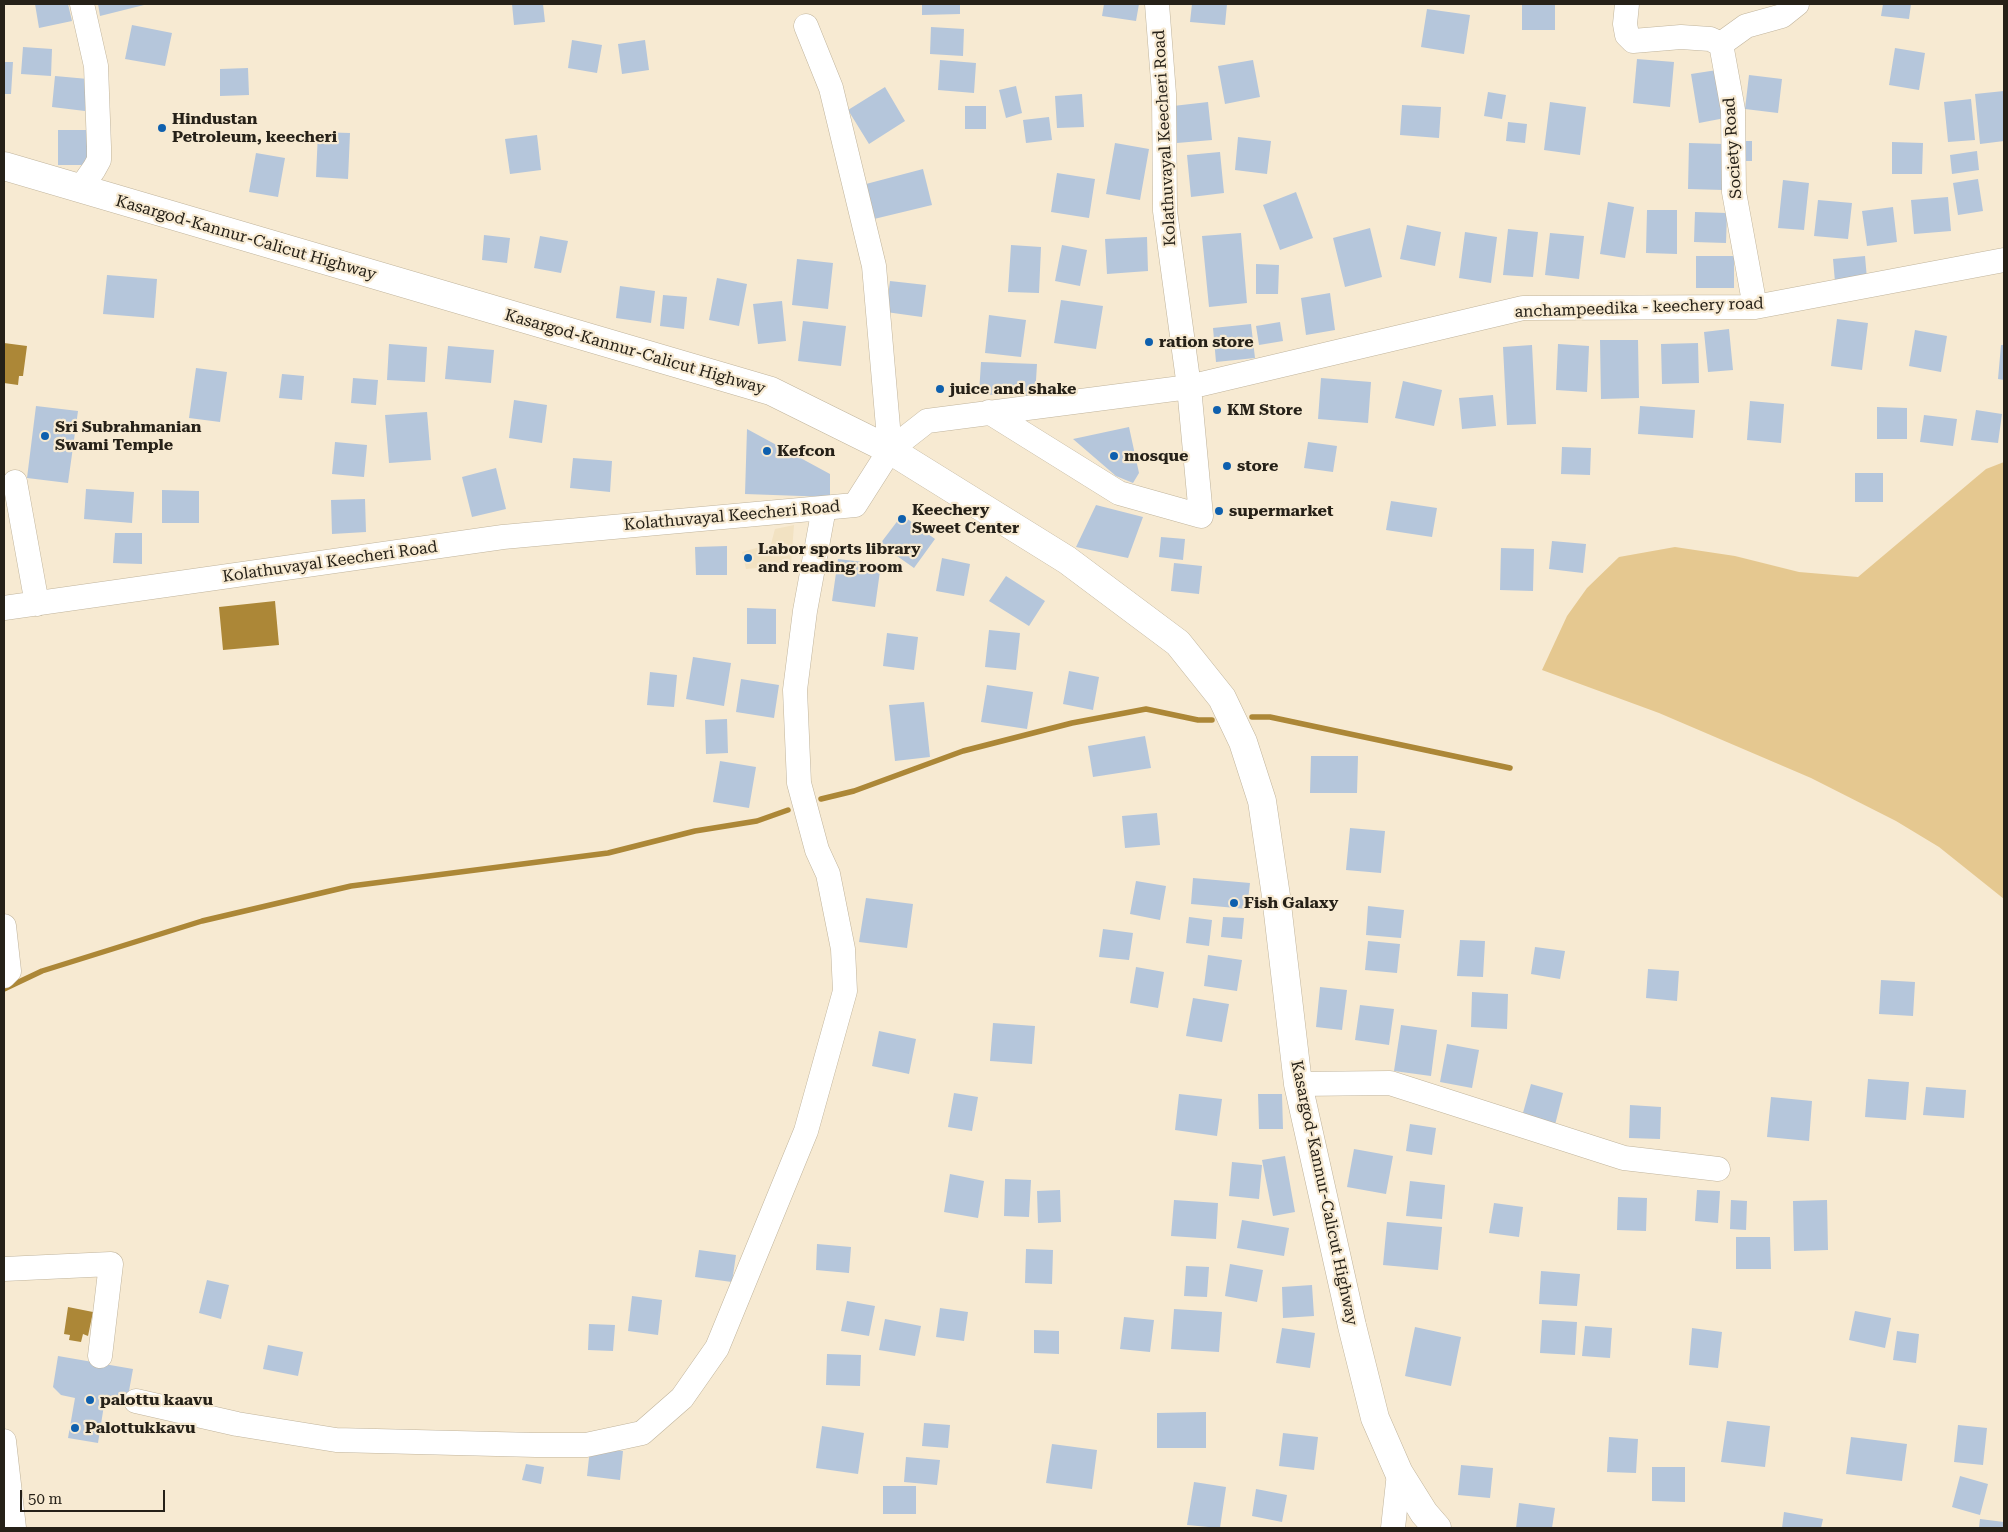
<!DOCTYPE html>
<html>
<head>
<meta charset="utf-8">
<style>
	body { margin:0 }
	#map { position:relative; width:2008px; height:1532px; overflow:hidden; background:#f7ead2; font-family:"Roboto Serif",serif }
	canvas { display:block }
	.frame { position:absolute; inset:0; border:5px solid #262118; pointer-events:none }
	.scale { position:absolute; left:20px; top:1490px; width:145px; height:22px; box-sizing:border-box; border:2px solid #262118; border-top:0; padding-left:6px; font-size:15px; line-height:18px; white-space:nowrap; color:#262118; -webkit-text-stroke:4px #f7ead2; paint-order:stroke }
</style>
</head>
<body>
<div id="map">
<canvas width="2008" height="1532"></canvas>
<div class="frame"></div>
<div class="scale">50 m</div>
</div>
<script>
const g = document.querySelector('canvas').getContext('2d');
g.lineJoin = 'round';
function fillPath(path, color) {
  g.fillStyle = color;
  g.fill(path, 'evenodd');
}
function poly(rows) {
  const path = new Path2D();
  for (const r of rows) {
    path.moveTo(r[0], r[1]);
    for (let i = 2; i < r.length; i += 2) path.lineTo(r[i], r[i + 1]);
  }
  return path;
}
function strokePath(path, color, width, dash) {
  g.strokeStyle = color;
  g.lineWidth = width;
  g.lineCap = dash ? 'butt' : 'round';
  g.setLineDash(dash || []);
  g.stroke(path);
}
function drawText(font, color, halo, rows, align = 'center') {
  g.font = font + ' "Roboto Serif",serif';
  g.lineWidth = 4.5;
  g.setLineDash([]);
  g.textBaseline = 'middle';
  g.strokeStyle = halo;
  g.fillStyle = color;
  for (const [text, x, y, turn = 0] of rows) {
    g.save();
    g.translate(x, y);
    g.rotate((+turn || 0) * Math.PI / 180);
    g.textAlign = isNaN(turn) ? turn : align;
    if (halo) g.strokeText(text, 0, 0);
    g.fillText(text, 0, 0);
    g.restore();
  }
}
const built = poly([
	[794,525,791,565,746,569,742,552,771,544,775,529]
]);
const green = poly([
	[2004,462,2004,899,1939,847,1896,821,1811,778,1659,713,1542,670,1567,616,1587,588,1619,557,1675,547,1735,556,1799,572,1858,577,1986,469]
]);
const water = poly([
	[4,343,27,346,23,376,19,376,18,385,4,383],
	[275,601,279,645,223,650,219,607],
	[68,1307,93,1312,88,1336,83,1334,81,1342,69,1340,70,1335,64,1334]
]);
const stream = poly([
	[1252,717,1270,717,1510,768],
	[821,799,854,791,963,751,1072,723,1146,709,1198,720,1212,720],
	[4,989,42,971,202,921,351,886,608,853,695,831,757,821,788,810]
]);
const building = poly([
	[35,4,68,4,72,21,39,28],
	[98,4,148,4,100,16],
	[512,4,543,4,545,22,514,25],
	[922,4,960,4,960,14,922,15],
	[1104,4,1139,4,1136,21,1102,16],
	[1192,4,1227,4,1225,25,1190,22],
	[1522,4,1555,4,1555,30,1522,30],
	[1883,4,1911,4,1909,19,1881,16],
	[1427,9,1470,15,1464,54,1421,47],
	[132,25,172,33,165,66,125,59],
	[931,27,964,29,963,56,930,54],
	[572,40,602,45,597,73,568,68],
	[645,40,649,70,622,74,618,44],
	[23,47,52,49,51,76,21,74],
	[1895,48,1925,53,1919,90,1889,85],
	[1637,59,1674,62,1670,107,1633,103],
	[940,60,976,63,974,93,938,90],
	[1253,60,1260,97,1225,104,1218,66],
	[4,62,13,62,11,94,4,94],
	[248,68,249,95,220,96,220,69],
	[1717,70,1725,118,1699,123,1691,74],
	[1749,75,1782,79,1778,113,1745,109],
	[55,76,88,79,85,111,52,107],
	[1016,86,1022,113,1006,118,999,90],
	[885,87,905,121,869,144,848,110],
	[2004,91,2004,141,1980,144,1975,94],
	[1488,92,1506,95,1502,119,1484,116],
	[1082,94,1084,127,1057,128,1055,96],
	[1971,99,1975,140,1948,142,1944,102],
	[1208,102,1212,140,1177,143,1173,106],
	[1550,102,1586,107,1580,155,1544,150],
	[1402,105,1441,107,1439,138,1400,135],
	[965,106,986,106,986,129,965,129],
	[1049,117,1052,140,1026,143,1023,120],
	[1508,122,1527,124,1525,143,1506,141],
	[58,130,89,130,89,165,58,165],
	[318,132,350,133,348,179,316,177],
	[537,135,541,170,510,174,505,139],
	[1238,137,1271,141,1267,174,1235,170],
	[1739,141,1752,141,1752,161,1739,161],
	[1892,142,1923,143,1922,174,1892,174],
	[1115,143,1149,149,1140,200,1106,194],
	[1689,143,1725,144,1724,190,1688,189],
	[1977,151,1979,170,1952,174,1950,155],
	[1220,152,1224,193,1191,197,1187,155],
	[256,153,285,158,278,197,249,192],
	[923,169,932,205,874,219,866,184],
	[1057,173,1095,179,1089,218,1051,212],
	[1978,179,1983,211,1958,215,1953,183],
	[1783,180,1809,183,1804,230,1778,228],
	[1296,192,1313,238,1280,250,1263,205],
	[1948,197,1951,231,1914,234,1911,200],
	[1818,200,1852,203,1848,239,1814,236],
	[1608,202,1634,207,1625,258,1600,254],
	[1893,207,1897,242,1867,246,1862,211],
	[1647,210,1677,210,1677,254,1646,253],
	[1695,212,1727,213,1726,243,1694,242],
	[1407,225,1441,232,1435,266,1400,259],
	[1370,228,1382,277,1345,287,1333,238],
	[1508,229,1538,232,1533,277,1503,275],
	[1465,232,1497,237,1491,283,1459,278],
	[1241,233,1247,303,1209,307,1202,236],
	[1550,233,1584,236,1579,279,1545,275],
	[484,235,510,238,507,263,482,260],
	[540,236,568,241,561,273,534,268],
	[1147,237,1148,271,1107,274,1105,239],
	[1011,245,1041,247,1039,293,1008,292],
	[1062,245,1087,250,1080,286,1055,281],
	[1696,256,1734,256,1734,288,1696,288],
	[1865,256,1867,279,1835,282,1833,259],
	[797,259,833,263,828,309,792,305],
	[1256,264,1279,265,1278,294,1256,294],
	[107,275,157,279,154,318,103,314],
	[717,278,747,284,739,326,709,320],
	[890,281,926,285,922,317,886,312],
	[620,286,655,291,651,323,616,318],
	[1330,293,1335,330,1306,335,1301,298],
	[663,295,687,297,684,329,660,326],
	[1061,300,1103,306,1096,349,1054,343],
	[782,301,786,341,758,344,753,304],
	[989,315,1026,320,1021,357,985,353],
	[1837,319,1868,323,1862,370,1831,366],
	[803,321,846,326,841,366,798,361],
	[1280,322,1283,341,1259,345,1256,326],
	[1251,324,1255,358,1216,362,1213,328],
	[1729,329,1733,370,1708,372,1704,332],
	[1915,330,1947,336,1941,372,1909,366],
	[1600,340,1638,340,1639,398,1601,399],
	[1698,343,1699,383,1662,384,1661,344],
	[389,344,427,347,425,382,387,380],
	[1558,344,1589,346,1587,392,1556,390],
	[1532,345,1536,424,1507,425,1503,347],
	[2001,345,2004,345,2004,380,1998,379],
	[448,346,494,350,491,383,445,379],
	[981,362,1037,364,1035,397,979,394],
	[196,368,227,372,220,422,189,418],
	[282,374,304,376,302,400,279,398],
	[353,378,378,380,376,405,351,403],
	[1321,378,1371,382,1368,423,1318,419],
	[1403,381,1442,390,1434,426,1395,418],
	[1493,395,1496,426,1462,429,1459,398],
	[514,400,547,405,542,443,509,438],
	[1750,401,1784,404,1781,443,1747,440],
	[36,406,78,411,68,483,27,478],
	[1640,406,1695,410,1693,438,1638,434],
	[1877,407,1907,408,1907,439,1877,439],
	[1976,410,2002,414,1998,443,1971,440],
	[427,412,431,460,389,463,385,415],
	[1924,415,1957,419,1953,446,1920,442],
	[1129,427,1139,473,1133,483,1116,476,1073,439],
	[747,429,830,474,830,497,745,494],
	[335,442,367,445,364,477,332,474],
	[1308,442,1337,446,1333,472,1304,468],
	[1562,447,1591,448,1590,475,1561,474],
	[573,458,612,461,610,492,570,488],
	[496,468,506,509,472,517,462,477],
	[1855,473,1883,473,1883,502,1855,502],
	[86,489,134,492,132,523,84,519],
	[162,490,199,491,199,523,162,523],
	[365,499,366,532,332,534,331,500],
	[1391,501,1437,508,1432,537,1386,530],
	[1096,505,1143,517,1128,558,1076,547],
	[902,515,935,539,914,568,880,544],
	[115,533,142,533,142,564,113,563],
	[1161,537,1185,539,1183,560,1159,557],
	[1552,541,1586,544,1583,573,1549,569],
	[727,546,727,575,696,575,695,547],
	[1501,548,1534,549,1533,591,1500,590],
	[942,558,970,564,964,596,936,591],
	[838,559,881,564,875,607,832,601],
	[1174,563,1202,566,1199,594,1171,591],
	[1006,576,1045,601,1029,626,989,601],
	[747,608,776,609,776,644,747,644],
	[989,630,1020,633,1016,670,985,667],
	[887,633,918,637,914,670,883,666],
	[693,657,731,663,724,706,686,699],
	[1069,671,1099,677,1093,710,1063,704],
	[650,672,677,675,674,707,647,705],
	[741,679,779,685,774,718,736,712],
	[987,685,1033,692,1027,729,981,722],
	[924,702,930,757,895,761,889,705],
	[727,719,728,753,706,754,705,720],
	[1145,736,1151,768,1093,777,1088,746],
	[1311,756,1358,756,1357,793,1310,793],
	[720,761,756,767,749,808,713,802],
	[1157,813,1160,845,1125,848,1122,816],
	[1350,828,1385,831,1381,873,1346,870],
	[1193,878,1250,883,1247,909,1191,904],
	[1136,881,1166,886,1160,920,1130,914],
	[866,898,913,904,907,948,859,942],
	[1368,906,1404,910,1401,938,1366,935],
	[1189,917,1212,920,1209,946,1186,943],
	[1223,917,1244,918,1242,939,1221,937],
	[1103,929,1133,933,1129,960,1099,957],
	[1460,940,1485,941,1483,977,1457,976],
	[1368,941,1400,944,1397,973,1365,970],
	[1535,947,1565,951,1560,979,1531,974],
	[1208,955,1242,960,1237,991,1204,986],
	[1136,967,1164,972,1158,1008,1130,1003],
	[1648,969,1679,971,1677,1001,1646,998],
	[1881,980,1915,982,1913,1016,1879,1014],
	[1320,987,1347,990,1342,1030,1316,1027],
	[1472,992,1508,994,1507,1029,1471,1027],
	[1193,998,1229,1004,1222,1042,1186,1036],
	[1360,1005,1394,1009,1389,1045,1355,1040],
	[993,1023,1035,1026,1032,1064,990,1061],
	[1401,1025,1437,1030,1431,1076,1394,1071],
	[879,1031,916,1039,909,1074,872,1066],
	[1447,1044,1479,1050,1472,1088,1440,1082],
	[1868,1079,1909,1082,1906,1120,1865,1117],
	[1531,1084,1563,1093,1554,1129,1521,1120],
	[1926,1087,1966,1090,1964,1118,1923,1115],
	[954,1093,978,1097,972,1131,948,1127],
	[1179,1094,1222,1099,1217,1136,1175,1130],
	[1258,1094,1282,1094,1283,1129,1259,1129],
	[1771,1097,1812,1101,1809,1141,1767,1137],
	[1630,1105,1661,1107,1660,1139,1629,1138],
	[1410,1124,1436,1128,1432,1155,1406,1151],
	[1354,1149,1393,1156,1386,1194,1347,1187],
	[1285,1156,1295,1212,1273,1216,1262,1160],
	[1232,1162,1262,1165,1259,1199,1229,1196],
	[950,1174,984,1181,978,1218,944,1212],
	[1005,1179,1031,1180,1029,1217,1004,1216],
	[1410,1181,1445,1185,1442,1219,1406,1216],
	[1060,1190,1061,1222,1038,1223,1037,1191],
	[1697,1190,1720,1191,1718,1223,1695,1221],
	[1618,1197,1647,1198,1646,1231,1617,1230],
	[1174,1200,1218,1203,1216,1239,1171,1236],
	[1731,1200,1747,1201,1746,1230,1730,1229],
	[1827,1200,1828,1250,1794,1251,1793,1201],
	[1494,1203,1523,1207,1519,1237,1489,1233],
	[1242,1220,1289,1228,1284,1256,1237,1248],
	[1387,1222,1442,1227,1438,1270,1383,1265],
	[1736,1237,1770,1237,1771,1269,1736,1269],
	[817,1244,851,1247,849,1273,816,1270],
	[1026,1249,1053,1250,1052,1284,1025,1283],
	[699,1250,736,1255,732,1282,695,1277],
	[1230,1264,1263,1270,1257,1302,1225,1296],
	[1186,1266,1209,1267,1207,1297,1184,1296],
	[1541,1271,1580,1274,1577,1306,1539,1304],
	[207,1280,229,1285,221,1319,199,1313],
	[1312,1285,1314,1316,1283,1318,1282,1287],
	[632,1296,662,1300,658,1335,628,1331],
	[847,1301,875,1306,869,1336,841,1331],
	[940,1308,968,1312,964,1341,936,1337],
	[1174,1309,1222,1312,1219,1352,1171,1349],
	[1855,1311,1891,1318,1885,1348,1849,1340],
	[1124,1317,1154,1320,1150,1352,1120,1349],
	[885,1319,921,1326,915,1356,879,1350],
	[1542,1320,1577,1322,1575,1355,1540,1353],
	[589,1324,615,1325,613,1351,588,1350],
	[1585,1326,1612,1328,1610,1358,1582,1356],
	[1415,1327,1461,1337,1451,1386,1405,1376],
	[1282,1328,1315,1333,1310,1368,1276,1363],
	[1692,1328,1722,1332,1718,1368,1689,1365],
	[1034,1330,1059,1331,1059,1354,1034,1353],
	[1897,1331,1919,1334,1916,1363,1893,1360],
	[268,1345,303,1352,298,1376,263,1369],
	[827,1354,861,1355,860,1386,826,1385],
	[58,1356,133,1369,127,1402,105,1399,98,1443,68,1438,75,1398,61,1395,53,1387],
	[1206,1412,1206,1448,1157,1448,1157,1413],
	[1727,1421,1770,1426,1765,1467,1721,1462],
	[924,1423,950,1425,948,1448,922,1446],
	[1958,1425,1987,1428,1983,1465,1954,1462],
	[822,1426,864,1433,858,1474,816,1468],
	[1283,1433,1318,1437,1314,1470,1279,1466],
	[1609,1437,1638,1439,1636,1473,1607,1472],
	[1851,1437,1907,1444,1902,1481,1846,1474],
	[1052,1444,1097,1450,1092,1489,1046,1483],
	[590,1448,623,1451,620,1480,587,1476],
	[906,1457,940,1460,937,1485,904,1482],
	[526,1464,544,1467,541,1484,522,1480],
	[1461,1465,1493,1468,1490,1498,1458,1495],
	[1652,1467,1685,1467,1685,1502,1652,1501],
	[1960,1476,1988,1484,1980,1515,1952,1507],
	[1194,1482,1226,1487,1220,1528,1187,1525],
	[883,1486,916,1486,916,1514,883,1514],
	[1256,1489,1287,1495,1282,1522,1252,1516],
	[1519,1503,1555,1508,1552,1528,1516,1528],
	[1784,1512,1823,1519,1821,1528,1782,1528],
	[1980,1519,2004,1522,2004,1528,1979,1528]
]);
const minor = poly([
	[1627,4,1625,24,1627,35,1633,41,1681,37,1710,39,1721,44],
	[806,26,831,88,874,266,890,450],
	[80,189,94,169,99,160,99,147,96,66,82,4],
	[1755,307,1734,192,1733,110,1721,44,1746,26,1782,16,1797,4],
	[989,412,1119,493,1201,516,1189,387,1165,211,1164,94,1157,4],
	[15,482,37,604],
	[4,608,503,537,855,505,890,450,927,421,1189,387,1523,308,1755,307,2004,260],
	[4,926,9,971,4,976],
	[1298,1084,1390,1083,1624,1158,1718,1169],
	[4,1269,111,1264,100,1356],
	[136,1401,237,1424,336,1440,536,1445,586,1445,642,1433,682,1398,717,1348,806,1131,845,991,843,949,828,874,817,850,799,783,795,690,805,611,824,508],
	[4,1441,14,1528],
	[1393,1528,1399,1473]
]);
const trunk = poly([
	[4,166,771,391,890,450,1067,560,1178,643,1222,698,1243,742,1262,801,1276,896,1298,1084,1352,1326,1375,1418,1399,1473,1424,1513,1437,1528]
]);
const markers = [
	[162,128,5,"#0f60ae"],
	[1149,342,5,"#0f60ae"],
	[940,389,5,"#0f60ae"],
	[1217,410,5,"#0f60ae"],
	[45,436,5,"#0f60ae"],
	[767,451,5,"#0f60ae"],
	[1114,456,5,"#0f60ae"],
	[1227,466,5,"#0f60ae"],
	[1219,511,5,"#0f60ae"],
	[902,519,5,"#0f60ae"],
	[748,558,5,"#0f60ae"],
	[1234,903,5,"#0f60ae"],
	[90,1400,5,"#0f60ae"],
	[75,1428,5,"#0f60ae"]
];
const poiNames = [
	["Hindustan",172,119],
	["Petroleum, keecheri",172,137],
	["ration store",1159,342],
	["juice and shake",950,389],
	["KM Store",1227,410],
	["Sri Subrahmanian",55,427],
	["Swami Temple",55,445],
	["Kefcon",777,451],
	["mosque",1124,456],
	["store",1237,466],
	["Keechery",912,510],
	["Sweet Center",912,528],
	["supermarket",1229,511],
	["Labor sports library",758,549],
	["and reading room",758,567],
	["Fish Galaxy",1244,903],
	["palottu kaavu",100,1400],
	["Palottukkavu",85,1428]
];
const streetNames = [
	["Kolathuvayal Keecheri Road",1165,138,-93],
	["Society Road",1733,148,-94],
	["Kasargod-Kannur-Calicut Highway",246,238,16],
	["anchampeedika - keechery road",1639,308,-2],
	["Kasargod-Kannur-Calicut Highway",635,352,16],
	["Kolathuvayal Keecheri Road",732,516,-5],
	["Kolathuvayal Keecheri Road",330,562,-8],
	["Kasargod-Kannur-Calicut Highway",1324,1193,78]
];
fillPath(built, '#f2e2c2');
fillPath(green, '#e5c890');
fillPath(water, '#ac8737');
strokePath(stream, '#ac8737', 5.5);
fillPath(building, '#b5c6db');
strokePath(minor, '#c0b49c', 25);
strokePath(trunk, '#c0b49c', 29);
strokePath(minor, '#fff', 24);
strokePath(trunk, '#fff', 28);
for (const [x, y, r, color] of markers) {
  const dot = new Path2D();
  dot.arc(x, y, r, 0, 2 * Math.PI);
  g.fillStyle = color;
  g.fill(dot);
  strokePath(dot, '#f7ead2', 2);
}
drawText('bold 16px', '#262118', '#f7ead2', poiNames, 'left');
drawText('16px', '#262118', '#f7ead2', streetNames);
</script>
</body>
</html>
